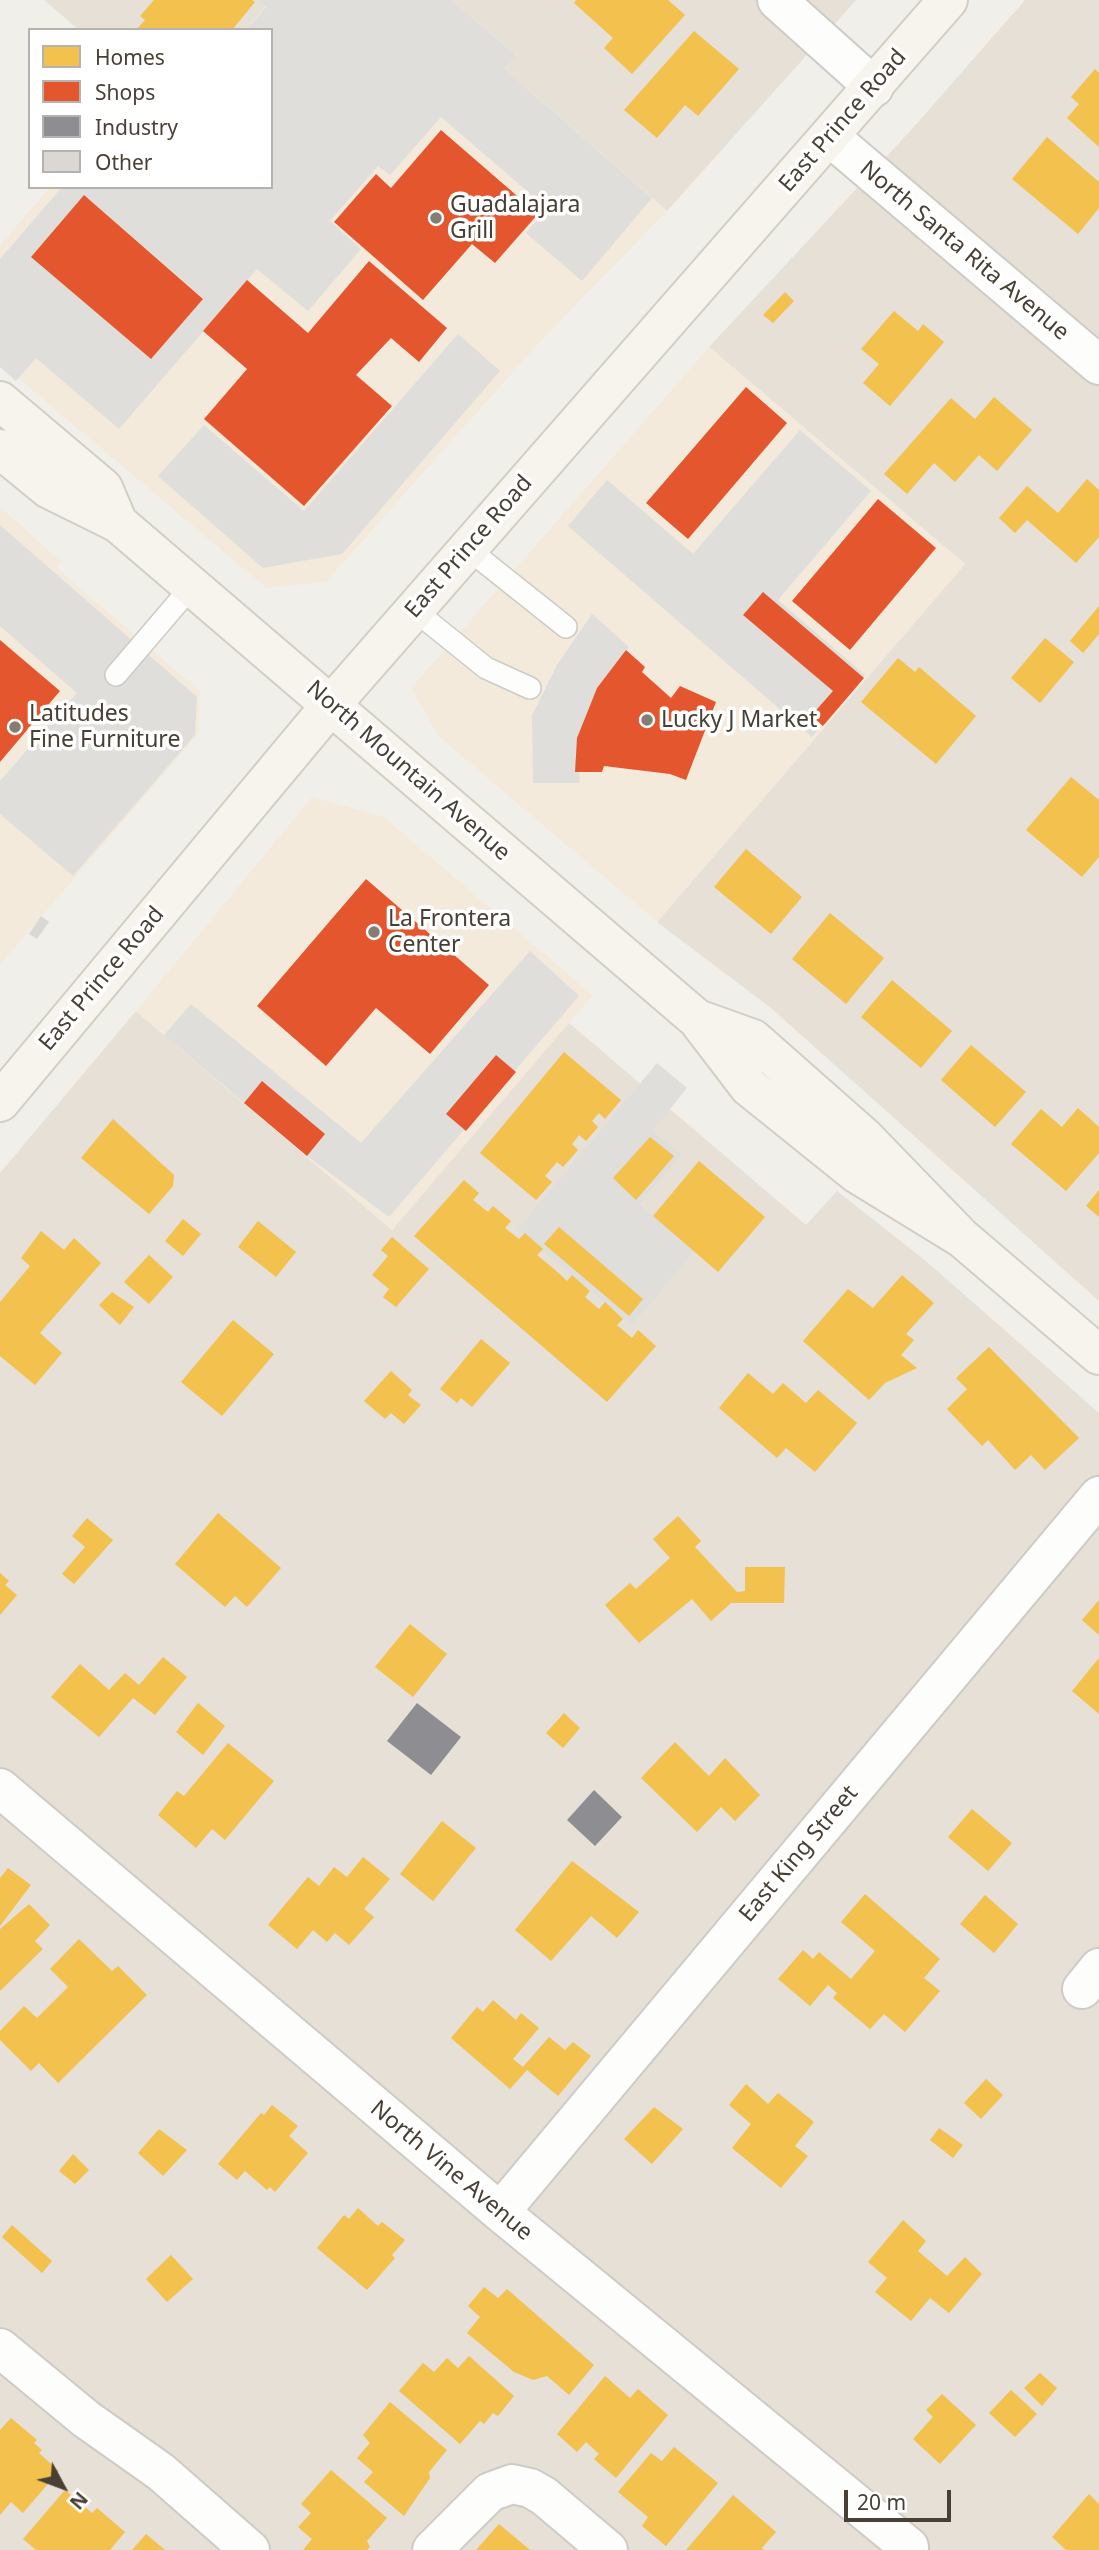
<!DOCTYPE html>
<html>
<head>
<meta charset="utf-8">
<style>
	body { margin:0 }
	#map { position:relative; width:1099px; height:2550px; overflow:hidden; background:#f1efea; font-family:"Noto Sans",sans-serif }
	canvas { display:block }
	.legend { position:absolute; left:28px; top:28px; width:245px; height:161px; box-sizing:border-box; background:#fff; border:2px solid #b6b3ae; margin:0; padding:9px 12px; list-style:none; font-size:21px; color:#484035 }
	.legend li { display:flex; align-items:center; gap:14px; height:35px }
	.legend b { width:35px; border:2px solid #b6b3ae }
	.north { position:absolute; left:28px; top:2452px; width:70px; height:70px; -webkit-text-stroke:5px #fff; paint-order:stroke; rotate:131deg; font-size:19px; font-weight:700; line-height:28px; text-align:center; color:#484035 }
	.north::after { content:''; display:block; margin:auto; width:24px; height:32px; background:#484035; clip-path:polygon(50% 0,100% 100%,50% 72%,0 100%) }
	.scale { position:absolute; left:844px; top:2490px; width:107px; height:32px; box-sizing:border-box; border:4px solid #484035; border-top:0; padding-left:9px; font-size:21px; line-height:24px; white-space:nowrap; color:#484035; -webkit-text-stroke:5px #fff; paint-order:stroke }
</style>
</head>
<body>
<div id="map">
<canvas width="1099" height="2550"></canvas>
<ul class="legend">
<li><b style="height:19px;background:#f2c14e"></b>Homes</li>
<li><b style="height:19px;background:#e4572e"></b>Shops</li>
<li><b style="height:19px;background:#8d8d92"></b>Industry</li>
<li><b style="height:19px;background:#dbd8d3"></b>Other</li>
</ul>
<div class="north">N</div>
<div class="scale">20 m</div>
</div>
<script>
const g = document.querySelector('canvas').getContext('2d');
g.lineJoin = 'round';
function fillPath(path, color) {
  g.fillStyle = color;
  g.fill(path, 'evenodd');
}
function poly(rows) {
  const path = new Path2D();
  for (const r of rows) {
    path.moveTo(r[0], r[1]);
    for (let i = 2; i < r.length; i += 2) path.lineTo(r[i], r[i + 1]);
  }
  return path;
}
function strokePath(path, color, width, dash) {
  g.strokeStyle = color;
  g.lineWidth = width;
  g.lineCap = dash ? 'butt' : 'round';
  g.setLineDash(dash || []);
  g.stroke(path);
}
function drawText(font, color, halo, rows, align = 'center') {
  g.font = font + ' "Noto Sans",sans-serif';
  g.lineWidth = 7;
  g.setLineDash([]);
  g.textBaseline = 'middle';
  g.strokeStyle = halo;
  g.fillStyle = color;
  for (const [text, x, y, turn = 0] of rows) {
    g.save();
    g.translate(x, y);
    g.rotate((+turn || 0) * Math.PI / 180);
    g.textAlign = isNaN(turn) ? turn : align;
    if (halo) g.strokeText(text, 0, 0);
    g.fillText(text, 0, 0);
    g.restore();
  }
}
const residential = poly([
	[44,0,271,0,246,30,79,30],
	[452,0,856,0,667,211,505,69,517,56],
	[1025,0,1099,0,1099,1301,771,1008,657,922,965,564,709,347,912,129],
	[136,1011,392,1230,568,1022,806,1225,837,1191,926,1261,1099,1413,1099,2550,0,2550,0,1173]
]);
const commercial = poly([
	[271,0,452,0,517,56,505,69,667,211,539,343,326,582,266,588,0,363,0,245,50,187,271,187,271,30,246,30],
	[709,347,965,564,657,922,439,737,411,688],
	[0,507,61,561,57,568,200,691,199,733,0,965],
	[312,797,384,817,593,995,392,1230,136,1011]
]);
const parking = poly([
	[259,0,452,0,517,56,505,69,652,198,582,281,526,233,547,208,441,117,390,175,378,166,330,221,361,249,308,311,257,269,119,429,36,358,16,381,0,367,0,259,62,187,271,187,271,30,246,30,266,7],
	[84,195,203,298,151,359,32,256],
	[458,334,500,371,342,554,263,568,158,476,204,425,304,511],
	[800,430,871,491,778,600,865,675,812,737,568,526,607,480,693,554],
	[0,525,197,697,195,735,73,876,0,814,0,781,77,693,0,626],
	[592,614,629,647,597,688,577,738,580,783,533,783,532,715,557,665],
	[530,951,579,996,389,1217,307,1156,164,1035,191,1004,361,1143],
	[657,1063,687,1088,652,1131,681,1155,639,1205,694,1251,632,1325,518,1229]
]);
const homes = poly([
	[154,0,252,0,255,2,232,30,136,30,145,20,140,16],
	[576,0,668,0,685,15,632,74,604,48,613,38,574,3],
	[694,31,739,69,698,116,685,105,657,138,624,110],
	[1095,69,1099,73,1099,147,1067,118,1079,104,1071,97],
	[1047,137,1099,182,1099,208,1078,234,1012,179],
	[785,292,794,301,773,323,763,315],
	[894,311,918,331,923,324,944,342,890,406,863,383,879,364,861,349],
	[994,397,1032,430,997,471,979,455,955,482,934,463,907,494,884,474,951,398,975,419],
	[1087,479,1099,490,1099,537,1076,563,1027,520,1015,533,999,518,1027,486,1058,513],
	[1099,606,1099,634,1083,653,1070,641],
	[1045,638,1074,662,1040,703,1011,678],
	[898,658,915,672,919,667,976,716,936,764,861,702],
	[1071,777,1099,800,1099,857,1082,877,1026,830],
	[746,849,802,897,771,934,714,887],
	[830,913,884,958,846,1004,792,959],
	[892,980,952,1031,921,1068,861,1017],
	[971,1045,1026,1092,995,1127,941,1080],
	[564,1052,621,1100,605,1119,599,1113,592,1121,598,1127,586,1141,579,1135,572,1144,578,1150,563,1167,557,1162,545,1176,552,1182,536,1200,480,1153],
	[1078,1108,1099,1127,1099,1153,1066,1191,1011,1144,1041,1109,1062,1127],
	[113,1119,174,1175,173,1186,149,1214,81,1158],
	[650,1137,674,1156,636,1200,613,1178],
	[699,1161,765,1217,718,1272,653,1216],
	[464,1180,479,1193,473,1200,488,1212,493,1206,511,1221,505,1228,519,1239,525,1233,543,1249,537,1255,554,1269,567,1281,572,1275,590,1291,585,1297,599,1309,605,1302,623,1319,617,1325,632,1338,638,1330,656,1346,607,1402,414,1236],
	[1099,1190,1099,1217,1086,1206],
	[183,1219,201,1234,183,1256,165,1241],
	[258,1221,296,1252,276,1277,238,1247],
	[559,1227,643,1299,629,1316,544,1244],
	[41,1231,64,1250,74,1238,101,1263,40,1333,62,1353,35,1385,0,1356,0,1302,30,1266,21,1258],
	[392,1237,429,1269,396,1307,383,1297,389,1289,372,1275,388,1256,381,1250],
	[149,1255,173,1277,149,1304,124,1282],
	[902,1275,934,1303,906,1334,914,1340,901,1355,917,1368,885,1383,869,1400,803,1341,848,1289,873,1308],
	[112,1292,134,1307,120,1325,99,1305],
	[233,1320,274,1354,222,1416,181,1382],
	[481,1339,510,1363,472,1407,461,1398,457,1403,440,1389],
	[989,1347,1079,1438,1045,1470,1031,1455,1015,1470,988,1440,982,1446,947,1409,967,1389,956,1378],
	[391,1371,412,1390,408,1395,421,1405,404,1424,391,1413,385,1419,364,1401],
	[748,1373,773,1394,783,1383,806,1403,818,1390,857,1423,815,1472,786,1448,777,1458,719,1408],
	[218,1513,281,1568,247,1607,235,1596,225,1607,175,1564],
	[678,1516,701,1541,695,1547,737,1592,745,1591,745,1567,785,1567,784,1603,731,1603,711,1621,692,1599,639,1643,605,1605,630,1583,636,1589,670,1558,653,1539],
	[87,1518,113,1540,74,1584,62,1574,85,1547,72,1536],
	[0,1573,9,1581,5,1585,17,1595,0,1615],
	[1099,1600,1099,1635,1082,1620],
	[410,1624,447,1654,413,1697,375,1667],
	[163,1657,187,1677,155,1715,133,1698,99,1737,51,1697,80,1664,109,1690,125,1673,139,1685],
	[1099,1658,1099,1714,1072,1691],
	[198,1703,225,1726,203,1755,176,1732],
	[564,1713,580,1728,563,1748,546,1733],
	[675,1742,709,1776,725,1758,760,1795,735,1821,721,1807,697,1832,641,1778],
	[228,1743,274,1781,225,1840,212,1829,196,1848,158,1815,177,1791,184,1796],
	[972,1809,1012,1843,988,1871,948,1837],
	[442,1821,476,1848,433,1901,400,1874],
	[363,1857,390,1879,364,1909,374,1917,349,1945,335,1933,327,1942,313,1930,297,1949,268,1925,308,1877,319,1886,334,1867,347,1877],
	[572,1861,639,1912,617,1938,591,1916,551,1961,515,1930],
	[8,1868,31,1885,0,1926,0,1878],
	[865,1894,940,1959,924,1978,940,1991,905,2032,884,2014,870,2029,833,1998,837,1993,828,1985,810,2006,778,1979,803,1950,813,1959,819,1952,851,1979,875,1951,841,1922],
	[985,1895,1018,1924,994,1953,960,1924],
	[29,1904,50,1925,35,1941,43,1949,0,1991,0,1929],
	[79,1939,112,1971,118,1966,147,1995,58,2083,39,2063,31,2071,0,2040,0,2031,24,2006,37,2018,68,1987,50,1969],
	[493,2000,516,2020,521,2013,539,2028,513,2059,523,2067,549,2037,565,2050,573,2042,591,2056,558,2096,527,2070,510,2089,451,2038,477,2007,483,2012],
	[986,2079,1003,2095,981,2119,964,2103],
	[746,2084,768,2104,778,2093,814,2122,795,2146,808,2156,781,2188,732,2148,751,2124,729,2105],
	[272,2105,298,2126,289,2136,308,2153,275,2192,270,2187,267,2190,245,2171,237,2180,218,2164,261,2113,264,2115],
	[654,2107,683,2129,652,2164,624,2139],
	[939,2128,963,2145,953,2158,930,2140],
	[159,2129,187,2150,163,2176,138,2153],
	[73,2154,89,2170,75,2184,59,2171],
	[358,2208,378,2226,382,2222,405,2240,392,2255,395,2258,367,2290,317,2248,344,2215,349,2219],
	[903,2220,926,2241,918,2251,947,2276,965,2257,982,2274,949,2313,930,2298,911,2321,875,2292,887,2278,868,2262],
	[12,2225,52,2261,42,2273,2,2237],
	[171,2255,193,2279,167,2302,146,2279],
	[484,2287,498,2298,507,2289,594,2365,569,2395,547,2376,533,2380,514,2372,467,2333,480,2317,468,2306],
	[469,2356,514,2396,498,2416,493,2413,484,2424,480,2421,460,2444,399,2391,423,2363,434,2372,447,2358,458,2368],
	[1040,2373,1057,2388,1042,2406,1024,2388],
	[605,2376,630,2398,638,2389,668,2415,616,2478,594,2459,599,2454,586,2442,577,2452,557,2434],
	[1011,2390,1037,2414,1015,2437,989,2413],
	[942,2394,976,2425,940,2464,913,2439,933,2417,926,2410],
	[390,2402,447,2450,429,2472,430,2478,404,2516,364,2482,373,2472,357,2458,370,2443,363,2435],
	[11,2418,37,2440,34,2443,42,2450,39,2453,59,2471,23,2513,11,2502,0,2515,0,2430],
	[674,2447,718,2483,666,2546,642,2526,648,2517,618,2492,651,2453,662,2461],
	[331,2470,387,2518,367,2541,370,2547,367,2550,303,2550,312,2539,298,2527,311,2513,301,2504],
	[65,2490,92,2513,97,2508,125,2532,110,2550,36,2550,23,2539],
	[1089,2494,1099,2504,1099,2550,1066,2550,1052,2537],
	[733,2495,776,2532,762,2548,764,2550,686,2550],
	[499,2524,530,2550,476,2550],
	[146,2534,165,2550,132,2550]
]);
const shops = poly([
	[441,130,538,214,495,263,472,244,423,300,334,222,376,174,391,188],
	[84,195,203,299,151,359,31,257],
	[369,261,447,328,419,362,391,338,356,375,392,406,304,506,204,419,247,369,203,331,247,280,308,333],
	[746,387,787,423,688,539,646,503],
	[878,499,936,548,850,650,792,601],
	[763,592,864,678,823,726,811,716,833,691,743,615],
	[0,640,60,691,0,762],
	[626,650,645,667,642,672,671,698,680,686,716,702,686,780,670,774,604,766,602,772,575,772,577,738,597,688],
	[366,879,489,985,430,1054,376,1008,326,1066,257,1006],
	[496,1055,516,1072,466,1131,446,1114],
	[262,1081,325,1134,307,1156,244,1103]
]);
const industry = poly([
	[417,1703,461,1737,431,1775,387,1741],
	[594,1790,622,1817,595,1846,567,1820]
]);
const building = poly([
	[41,916,49,922,37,939,29,934]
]);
const lane = poly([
	[468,549,566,627],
	[414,610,486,668,530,688],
	[116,675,192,586]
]);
const street = poly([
	[777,0,874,87],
	[830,137,1099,365],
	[0,1788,500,2212,909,2547],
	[1082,1989,1099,1968],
	[500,2212,1099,1496],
	[0,2348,86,2419,161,2472,250,2550],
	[432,2550,490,2492,512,2484,530,2488,544,2496,608,2550]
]);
const secondary = poly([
	[0,401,103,488,118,523],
	[0,449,49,489,118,523,697,1019,749,1087,856,1173,962,1238],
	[697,1019,753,1039,864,1137,962,1238,1099,1355],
	[0,1102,331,705,948,0]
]);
const markers = [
	[436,218,7,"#837d74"],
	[647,720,7,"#837d74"],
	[15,727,7,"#837d74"],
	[374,932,7,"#837d74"]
];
const streetNames = [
	["East Prince Road",843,121,-49],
	["North Santa Rita Avenue",964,251,40],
	["East Prince Road",469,547,-49],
	["North Mountain Avenue",408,771,41],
	["East Prince Road",102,979,-50],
	["East King Street",799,1854,-50],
	["North Vine Avenue",451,2171,40]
];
const poiNames = [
	["Guadalajara",450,205],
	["Grill",450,231],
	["Latitudes",29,714],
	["Fine Furniture",29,740],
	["Lucky J Market",661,720],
	["La Frontera",388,919],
	["Center",388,945]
];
fillPath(residential, '#e6e0d7');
fillPath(commercial, '#f4eadc');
fillPath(parking, '#e0deda');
fillPath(homes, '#f2c14e');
fillPath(shops, '#e4572e');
fillPath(industry, '#8d8d92');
fillPath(building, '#dbd8d3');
strokePath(lane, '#cecbc6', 24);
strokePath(street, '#cecbc6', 42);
strokePath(secondary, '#d2cec2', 42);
strokePath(lane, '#fdfdfc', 21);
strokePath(street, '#fdfdfc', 38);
strokePath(secondary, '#f7f4ee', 38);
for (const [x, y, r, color] of markers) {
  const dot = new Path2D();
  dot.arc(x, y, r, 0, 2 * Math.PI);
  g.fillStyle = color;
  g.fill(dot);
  strokePath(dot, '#fff', 2.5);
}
drawText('23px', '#484035', '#fff', streetNames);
drawText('23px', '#484035', '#fff', poiNames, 'left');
</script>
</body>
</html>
